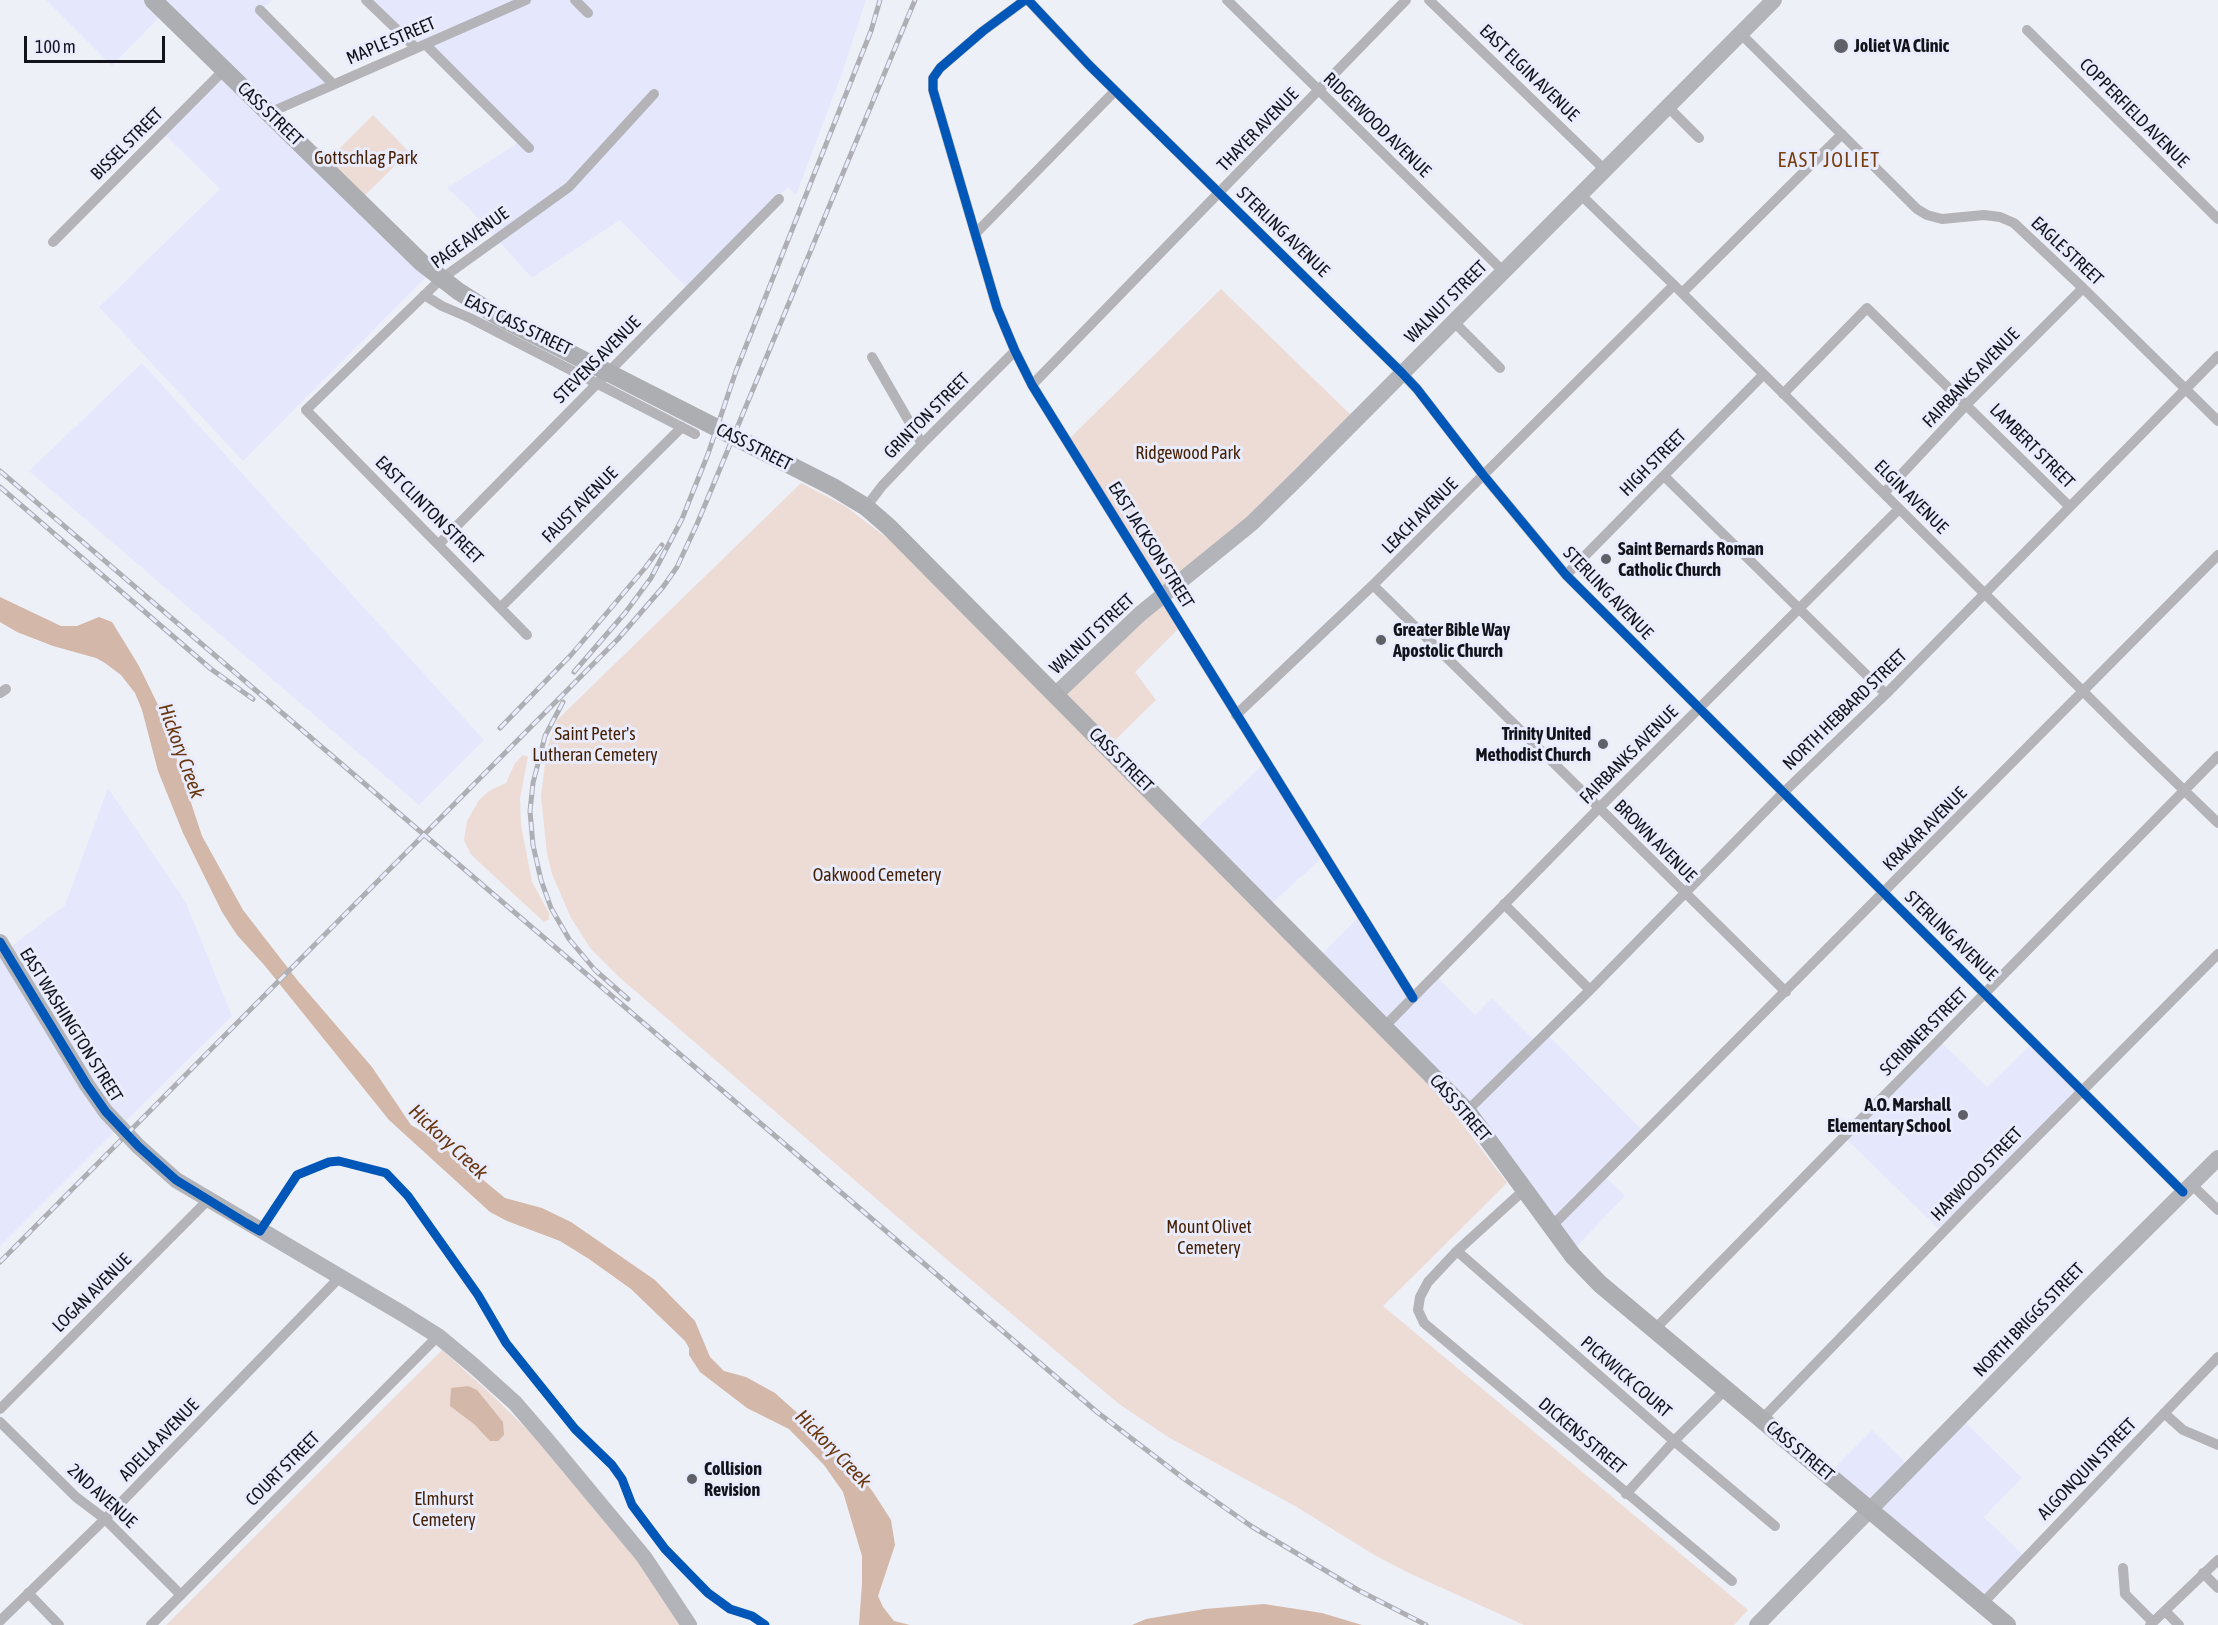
<!DOCTYPE html>
<html>
<head>
<meta charset="utf-8">
<style>
	body { margin:0 }
	#map { position:relative; width:2218px; height:1625px; overflow:hidden; background:#eef0f8; font-family:"Asap Condensed",sans-serif }
	canvas { display:block }
	.scale { position:absolute; left:24px; top:36px; width:141px; height:27px; box-sizing:border-box; border:3px solid #13141b; border-top:0; padding-left:8px; font-size:18px; line-height:21px; white-space:nowrap; color:#13141b; -webkit-text-stroke:4px #e9ecfd; paint-order:stroke }
</style>
</head>
<body>
<div id="map">
<canvas width="2218" height="1625"></canvas>
<div class="scale">100 m</div>
</div>
<script>
const g = document.querySelector('canvas').getContext('2d');
g.lineJoin = 'round';
function fillPath(path, color) {
  g.fillStyle = color;
  g.fill(path, 'evenodd');
}
function poly(rows) {
  const path = new Path2D();
  for (const r of rows) {
    path.moveTo(r[0], r[1]);
    for (let i = 2; i < r.length; i += 2) path.lineTo(r[i], r[i + 1]);
  }
  return path;
}
function strokePath(path, color, width, dash) {
  g.strokeStyle = color;
  g.lineWidth = width;
  g.lineCap = dash ? 'butt' : 'round';
  g.setLineDash(dash || []);
  g.stroke(path);
}
function drawText(font, color, halo, rows, align = 'center') {
  g.font = font + ' "Asap Condensed",sans-serif';
  g.lineWidth = 6;
  g.setLineDash([]);
  g.textBaseline = 'middle';
  g.strokeStyle = halo;
  g.fillStyle = color;
  for (const [text, x, y, turn = 0] of rows) {
    g.save();
    g.translate(x, y);
    g.rotate((+turn || 0) * Math.PI / 180);
    g.textAlign = isNaN(turn) ? turn : align;
    if (halo) g.strokeText(text, 0, 0);
    g.fillText(text, 0, 0);
    g.restore();
  }
}
const built = poly([
	[46,0,152,0,164,12,112,66],
	[155,0,272,0,260,12,331,84,269,111],
	[367,0,524,0,416,47],
	[528,0,866,0,841,76,796,195,788,187,687,288,620,220,532,278,469,208,447,188,519,142,425,47],
	[224,71,431,272,243,461,99,307,220,189,163,133],
	[142,363,484,740,419,805,29,471],
	[1265,762,1324,856,1268,907,1194,831],
	[108,788,185,901,232,1016,122,1125,7,950,65,905],
	[1361,914,1413,999,1436,976,1475,1015,1492,998,1537,1043,1547,1034,1645,1133,1603,1174,1625,1196,1572,1251,1385,1025,1318,958],
	[0,951,118,1128,0,1246],
	[1941,1042,1987,1087,2032,1043,2080,1091,1941,1231,1845,1138],
	[1960,1417,2022,1478,1984,1517,2025,1557,1981,1603,1828,1474,1872,1430,1911,1468]
]);
const green = poly([
	[373,115,409,152,360,200,324,164],
	[1221,289,1355,419,1164,595,1068,440],
	[801,483,845,506,891,541,1421,1077,1451,1109,1507,1183,1383,1306,1748,1610,1734,1625,1524,1625,1411,1574,1376,1556,1295,1506,1168,1437,1119,1404,938,1252,619,977,591,949,571,918,552,874,547,854,541,796,547,748,557,720],
	[1163,596,1181,626,1135,672,1156,700,1109,746,1057,694],
	[523,755,528,757,520,798,521,825,532,882,549,913,549,919,544,922,480,863,470,853,464,840,467,821,479,800,489,791,506,783,515,763],
	[442,1350,492,1395,536,1438,642,1560,686,1625,166,1625]
]);
const water = poly([
	[0,597,61,626,77,626,99,617,112,622,139,666,161,711,202,836,243,910,298,981,372,1067,411,1125,430,1136,505,1198,542,1208,571,1222,655,1280,695,1321,710,1357,724,1371,746,1377,775,1393,841,1452,873,1492,891,1520,895,1545,878,1596,883,1607,894,1621,910,1625,859,1625,862,1583,862,1556,843,1492,824,1465,789,1429,747,1408,700,1372,689,1355,689,1348,685,1341,631,1289,589,1259,560,1241,507,1221,490,1212,389,1120,265,966,237,935,222,912,183,833,158,771,142,710,135,693,121,675,105,663,96,658,53,646,17,632,0,622],
	[468,1386,477,1390,503,1422,504,1435,498,1441,490,1441,474,1424,450,1406,451,1388],
	[1264,1604,1322,1613,1362,1625,1132,1625,1146,1619,1205,1609]
]);
const street = poly([
	[366,0,416,48],
	[575,0,588,13],
	[1025,0,983,31,940,68,933,78,933,90,997,308,1015,351,1032,385,1413,998],
	[1028,0,1089,65,1402,373,1417,389,1484,476,1566,575,2183,1192],
	[1227,0,1504,272],
	[1429,0,1605,170],
	[260,10,333,84],
	[2027,30,2218,219],
	[1741,34,1917,209,1927,215,1942,219,1984,215,2000,217,2014,223,2083,288,2218,421],
	[426,45,529,148],
	[1667,106,1699,138],
	[269,113,526,0],
	[1581,195,1674,285,2133,741,2218,823],
	[976,233,1115,91],
	[53,242,224,70],
	[1682,293,1842,134],
	[424,295,442,306,470,318,695,434],
	[1453,321,1500,368],
	[872,357,922,444],
	[1032,385,1406,0],
	[1783,394,1867,308,2070,507],
	[1664,476,1886,694],
	[1884,493,1967,404,2083,288],
	[866,507,882,486,922,444,1015,351],
	[439,544,779,199],
	[1566,575,1763,375],
	[1373,585,1786,992],
	[501,607,682,427],
	[527,635,306,410,441,279,569,187,654,94],
	[0,693,6,689],
	[1236,715,1373,585,1674,285],
	[1504,904,1590,990],
	[1385,1026,1599,808,1899,509],
	[1467,1111,1590,990,1783,793,1886,694,2218,356],
	[2191,1184,2218,1210],
	[1524,1190,1457,1251,1428,1282,1420,1297,1418,1310,1424,1323,1732,1581],
	[1551,1227,2218,555],
	[1457,1251,1674,1441,1775,1526],
	[1654,1330,2218,756],
	[0,1409,208,1200],
	[2164,1413,2183,1430,2218,1445],
	[1762,1419,1973,1201,2218,954],
	[0,1422,76,1497,105,1519,181,1595],
	[1626,1494,1674,1441,1725,1390],
	[2123,1568,2125,1594,2153,1622],
	[2203,1573,2218,1588],
	[28,1593,59,1625],
	[1981,1605,2218,1357],
	[2165,1611,2179,1625],
	[0,1621,105,1519,339,1278],
	[151,1625,438,1336],
	[2150,1625,2218,1560]
]);
const secondary = poly([
	[1056,694,1140,614,1252,523,1300,476,1774,0],
	[0,942,87,1085,106,1112,138,1146,176,1180,403,1314,438,1336,474,1366,515,1403,547,1440,644,1557,689,1625],
	[1757,1625,2086,1289,2218,1158]
]);
const primary = poly([
	[153,0,422,263,458,291,497,316,833,487,866,507,889,527,1467,1111,1573,1256,1600,1284,2007,1625]
]);
const rail = poly([
	[0,471,1097,1412,1187,1481,1251,1526,1358,1590,1426,1625],
	[0,487,211,669,253,699],
	[574,672,625,613,651,578,682,519,708,454,736,371,871,31,880,0],
	[563,702,545,736,533,783,530,811,533,845,541,880,551,908,569,939,595,970,628,999],
	[500,728,571,655,645,568,662,545],
	[0,1262,618,639,663,587,677,567,697,524,915,0]
]);
const cycleway = poly([
	[1025,0,983,31,940,68,933,78,933,90,997,308,1015,351,1032,385,1413,998],
	[1028,0,1089,65,1402,373,1417,389,1484,476,1566,575,2183,1192],
	[0,942,87,1085,106,1112,138,1146,176,1180,246,1223,260,1231,297,1175,329,1162,339,1161,386,1173,408,1196,478,1295,506,1343,575,1429,612,1465,622,1479,632,1505,665,1549,708,1593,730,1609,752,1616,765,1625]
]);
const markers = [
	[1841,46,8,"#606168"],
	[1606,559,6,"#606168"],
	[1381,640,6,"#606168"],
	[1603,744,6,"#606168"],
	[1963,1115,6,"#606168"],
	[692,1479,6,"#606168"]
];
const streetNames = [
	["MAPLE STREET",391,41,-23],
	["EAST ELGIN AVENUE",1529,73,44],
	["COPPERFIELD AVENUE",2134,113,45],
	["CASS STREET",270,114,44],
	["RIDGEWOOD AVENUE",1377,125,44],
	["THAYER AVENUE",1258,130,-46],
	["BISSEL STREET",127,144,-45],
	["STERLING AVENUE",1283,232,44],
	["PAGE AVENUE",470,238,-36],
	["EAGLE STREET",2067,251,43],
	["WALNUT STREET",1446,302,-45],
	["EAST CASS STREET",518,325,26],
	["STEVENS AVENUE",597,360,-45],
	["FAIRBANKS AVENUE",1971,378,-46],
	["GRINTON STREET",927,416,-45],
	["LAMBERT STREET",2032,446,45],
	["CASS STREET",754,447,27],
	["HIGH STREET",1653,463,-45],
	["ELGIN AVENUE",1911,497,45],
	["FAUST AVENUE",580,505,-45],
	["EAST CLINTON STREET",429,510,45],
	["LEACH AVENUE",1420,516,-45],
	["EAST JACKSON STREET",1151,545,58],
	["STERLING AVENUE",1608,593,46],
	["WALNUT STREET",1092,634,-43],
	["NORTH HEBBARD STREET",1845,710,-44],
	["FAIRBANKS AVENUE",1629,755,-45],
	["CASS STREET",1121,760,45],
	["KRAKAR AVENUE",1925,829,-45],
	["BROWN AVENUE",1655,841,45],
	["STERLING AVENUE",1951,936,44],
	["EAST WASHINGTON STREET",71,1025,58],
	["SCRIBNER STREET",1924,1032,-45],
	["CASS STREET",1460,1108,49],
	["HARWOOD STREET",1977,1174,-46],
	["LOGAN AVENUE",92,1293,-45],
	["NORTH BRIGGS STREET",2029,1320,-46],
	["PICKWICK COURT",1626,1377,41],
	["DICKENS STREET",1582,1436,40],
	["ADELLA AVENUE",159,1440,-46],
	["CASS STREET",1800,1451,40],
	["COURT STREET",283,1469,-45],
	["ALGONQUIN STREET",2087,1469,-46],
	["2ND AVENUE",102,1496,42]
];
const poiNames = [
	["Joliet VA Clinic",1854,46],
	["Saint Bernards Roman",1618,549],
	["Catholic Church",1618,570],
	["Greater Bible Way",1393,630],
	["Apostolic Church",1393,651],
	["Trinity United",1591,734,"right"],
	["Methodist Church",1591,755,"right"],
	["A.O. Marshall",1951,1105,"right"],
	["Elementary School",1951,1126,"right"],
	["Collision",704,1469],
	["Revision",704,1490]
];
const parkNames = [
	["Gottschlag Park",366,158],
	["Ridgewood Park",1188,453],
	["Saint Peter's",595,734],
	["Lutheran Cemetery",595,755],
	["Oakwood Cemetery",877,875],
	["Mount Olivet",1209,1227],
	["Cemetery",1209,1248],
	["Elmhurst",444,1499],
	["Cemetery",444,1520]
];
const neighbourhoodNames = [
	["EAST JOLIET",1829,161]
];
const waterNames = [
	["Hickory Creek",181,751,70],
	["Hickory Creek",448,1142,43],
	["Hickory Creek",833,1449,46]
];
fillPath(built, '#e5e8fc');
fillPath(green, '#ecdcd5');
fillPath(water, '#d3b7a8');
strokePath(street, '#b4b4b8', 10);
strokePath(secondary, '#b3b4b9', 16);
strokePath(primary, '#adaeb2', 18);
strokePath(rail, '#aeafb4', 5);
strokePath(rail, '#e9ecfd', 3, [9]);
strokePath(cycleway, '#0057b8', 9);
for (const [x, y, r, color] of markers) {
  const dot = new Path2D();
  dot.arc(x, y, r, 0, 2 * Math.PI);
  g.fillStyle = color;
  g.fill(dot);
  strokePath(dot, '#e9ecfd', 2);
}
drawText('18px', '#13141b', '#e9ecfd', streetNames);
drawText('bold 18px', '#13141b', '#e9ecfd', poiNames, 'left');
drawText('18px', '#451f01', '#e9ecfd', parkNames);
g.letterSpacing = '1.5px';
drawText('20px', '#783d0c', '#e9ecfd', neighbourhoodNames);
g.letterSpacing = '0px';
drawText('italic 20px', '#69360d', '#e9ecfd', waterNames);
</script>
</body>
</html>
